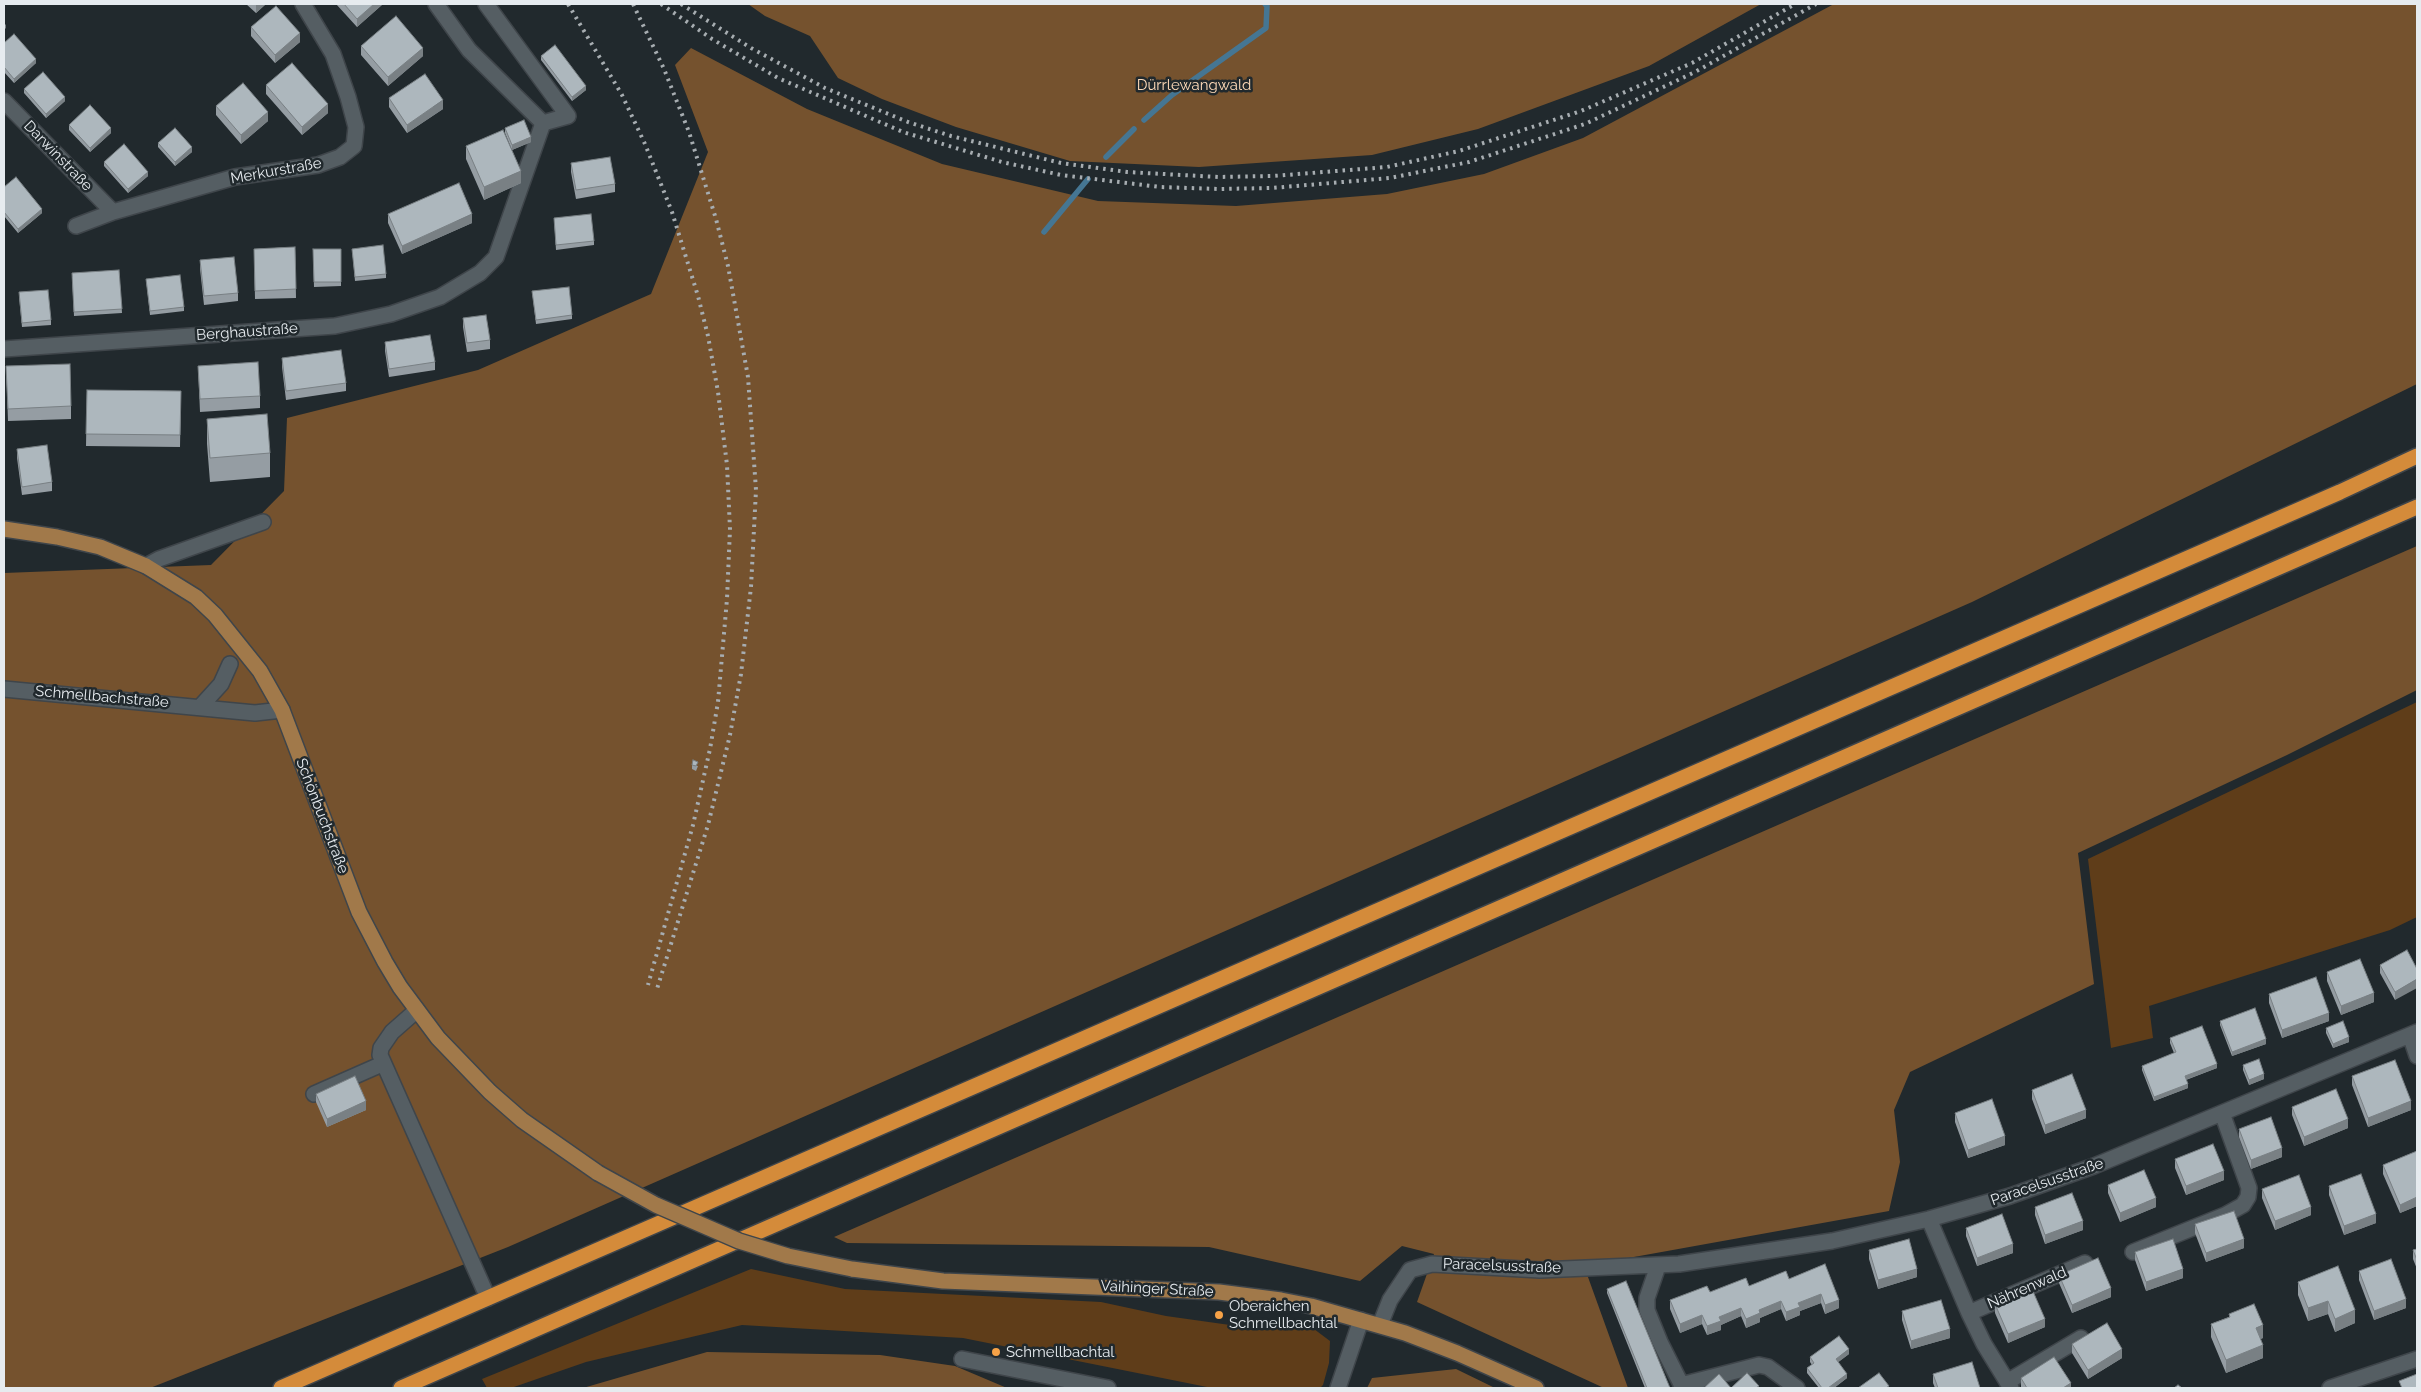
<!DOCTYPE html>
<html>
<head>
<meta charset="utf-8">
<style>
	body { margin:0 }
	#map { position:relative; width:2421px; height:1392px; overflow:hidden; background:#21292d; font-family:Raleway,sans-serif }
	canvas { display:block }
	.frame { position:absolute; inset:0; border:5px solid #e6ebef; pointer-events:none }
</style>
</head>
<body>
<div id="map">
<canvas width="2421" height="1392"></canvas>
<div class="frame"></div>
</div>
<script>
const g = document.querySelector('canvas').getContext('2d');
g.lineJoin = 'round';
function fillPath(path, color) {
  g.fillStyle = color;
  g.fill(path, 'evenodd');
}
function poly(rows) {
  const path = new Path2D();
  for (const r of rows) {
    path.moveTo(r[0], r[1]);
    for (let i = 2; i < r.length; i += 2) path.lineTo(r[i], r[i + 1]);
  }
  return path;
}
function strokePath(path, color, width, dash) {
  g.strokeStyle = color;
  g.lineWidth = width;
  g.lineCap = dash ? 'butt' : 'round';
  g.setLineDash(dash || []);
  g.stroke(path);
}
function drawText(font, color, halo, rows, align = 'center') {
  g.font = font + ' Raleway,sans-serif';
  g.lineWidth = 5;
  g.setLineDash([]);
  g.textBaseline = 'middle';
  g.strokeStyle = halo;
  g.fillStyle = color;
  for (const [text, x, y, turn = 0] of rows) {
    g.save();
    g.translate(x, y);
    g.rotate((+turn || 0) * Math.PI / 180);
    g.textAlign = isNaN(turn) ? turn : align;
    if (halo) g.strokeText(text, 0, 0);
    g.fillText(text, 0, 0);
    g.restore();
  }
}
const green = poly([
	[2417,702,2417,917,2390,930,2149,1006,2153,1038,2111,1048,2088,859],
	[751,1269,845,1289,1101,1302,1166,1316,1230,1325,1310,1326,1330,1341,1329,1363,1323,1385,1320,1388,1212,1388,963,1338,742,1325,586,1362,511,1388,487,1388,482,1379]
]);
const forest = poly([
	[748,4,1761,4,1649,66,1478,129,1372,155,1199,167,1070,161,956,127,882,99,838,78,810,36,765,16],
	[1834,4,2417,4,2417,384,1972,602,508,1247,150,1388,4,1388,4,573,211,565,284,491,287,418,478,370,651,294,708,152,675,65,691,48,807,109,942,164,1098,201,1236,206,1387,194,1484,174,1583,138],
	[2417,546,2417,690,2287,755,2078,853,2094,984,1910,1072,1894,1110,1900,1162,1889,1211,1584,1266,1628,1388,1604,1388,1417,1302,1434,1254,1402,1246,1360,1281,1209,1247,847,1243,834,1237],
	[707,1352,880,1355,955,1366,1007,1388,583,1388],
	[1456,1369,1495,1388,1367,1388,1372,1378]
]);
const stream = poly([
	[1144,120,1172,95,1266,28,1267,6,1265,4],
	[1106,157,1134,129],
	[1044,232,1088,179]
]);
const minor = poly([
	[486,4,568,116,543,123],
	[4,101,113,212],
	[76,226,113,212,235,177,318,165,340,157,354,146,356,127,348,97,333,54,303,4],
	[4,349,335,326,391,314,440,297,480,273,496,257,543,123,469,50,436,4],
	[146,566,159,559,263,522],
	[4,689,255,713,282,710],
	[201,706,221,684,230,664],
	[417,1010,392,1032,381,1048,380,1055,488,1298],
	[2410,1035,2417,1056],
	[314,1094,382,1064],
	[1929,1219,1969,1313,1984,1344,2011,1388],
	[2133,1252,2225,1215,2243,1205,2248,1197,2249,1188,2222,1113],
	[1658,1266,1647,1298,1647,1310,1660,1342,1683,1388],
	[1969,1313,2085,1263],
	[1380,1325,1390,1300,1410,1270,1432,1264,1540,1270,1679,1264,1832,1241,1929,1219,2010,1196,2094,1166,2417,1032],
	[962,1359,1108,1388],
	[2007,1382,2081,1338],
	[1681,1385,1759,1365,1768,1367,1797,1388],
	[1338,1388,1361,1320],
	[2330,1388,2417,1359]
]);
const major = poly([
	[4,529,57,537,100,547,146,566,196,597,215,615,260,671,282,710,359,912,385,962,400,987,438,1038,490,1092,522,1120,598,1173],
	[852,1269,943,1281,1219,1292,1281,1300,1311,1306,1405,1333,1457,1353,1536,1388]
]);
const highway = poly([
	[281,1388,2340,492,2417,456],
	[401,1388,2417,507]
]);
const rail = poly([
	[568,4,622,95,645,144,672,212,698,296,708,336,718,392,727,465,730,529,727,599,718,702,710,749,693,825,648,985],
	[633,4,664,69,689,132,716,219,728,266,748,377,756,490,751,587,741,674,730,735,708,825,657,989],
	[661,4,712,39,778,78,903,132,1002,162,1061,175,1160,187,1218,189,1272,188,1390,178,1469,162,1585,124,1695,72,1816,4],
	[681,4,751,48,825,88,908,122,951,136,1061,163,1127,172,1218,177,1273,176,1387,167,1459,151,1581,111,1692,63,1795,4]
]);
const majorBridge = poly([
	[598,1173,656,1205,739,1241,788,1256,852,1269]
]);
const wall = poly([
	[246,4,266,4,256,13],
	[336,4,383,4,357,27],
	[251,27,300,42,275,63,251,36],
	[4,43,36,63,14,83,4,72],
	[361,46,423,56,388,86,361,55],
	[541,56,586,90,572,101,541,60],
	[266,85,328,113,302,135,266,94],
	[24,89,65,101,46,118,24,93],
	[389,98,443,109,407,133,389,107],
	[216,106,268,121,241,144,216,115],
	[69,125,111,133,90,152,69,130],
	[505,128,531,142,512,150,505,133],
	[158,143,192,152,175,166,158,147],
	[466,146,521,183,484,200,466,159],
	[104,162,148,176,128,193,104,166],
	[571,163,615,184,615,192,576,199,571,172],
	[4,187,42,213,18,233,4,216],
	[388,214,472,223,402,254,388,223],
	[554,218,594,241,594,245,556,250],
	[295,247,296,298,255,299,254,249],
	[313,249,341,249,341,286,314,287],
	[352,249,386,274,386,278,355,281],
	[200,260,238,293,238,301,204,305,200,269],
	[119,270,122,313,74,316,72,277],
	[146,279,184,307,184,311,150,315],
	[532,291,572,315,572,319,536,324],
	[19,296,51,320,51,325,22,327],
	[463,318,490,340,490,349,467,352,463,327],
	[385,342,435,362,435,370,389,377,385,351],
	[282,358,346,383,346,391,286,400,282,367],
	[6,366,71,406,71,419,8,421],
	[198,366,260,396,260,408,200,412],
	[87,390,181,391,180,447,86,446],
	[207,419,270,453,270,477,210,482,207,444],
	[17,449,52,482,52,491,22,495,17,458],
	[692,765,698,766,696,771,692,769],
	[2417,934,2417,947,2416,944,2416,935],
	[2407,950,2395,1000,2380,973,2380,965],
	[2327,972,2374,1002,2341,1015,2327,981],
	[2269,994,2329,1021,2282,1038,2269,1003],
	[2220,1021,2266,1044,2232,1056,2220,1025],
	[2326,1028,2349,1042,2333,1048,2326,1033],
	[2170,1038,2217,1068,2186,1080,2188,1088,2154,1101,2142,1070,2142,1066,2174,1053,2170,1043],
	[2243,1065,2264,1079,2249,1085,2243,1070],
	[2352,1076,2411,1110,2368,1127,2352,1085],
	[2032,1090,2086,1118,2045,1134,2032,1099],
	[316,1094,366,1110,327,1127,316,1102],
	[2292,1107,2348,1128,2304,1146,2292,1115],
	[1955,1113,2005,1145,1968,1158,1955,1122],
	[2239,1129,2282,1157,2251,1169,2239,1137],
	[2417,1151,2417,1206,2400,1213,2383,1174,2383,1165],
	[2175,1159,2224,1180,2186,1195,2175,1168],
	[2108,1185,2156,1207,2120,1222,2108,1193],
	[2329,1186,2376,1223,2344,1235,2329,1195],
	[2262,1189,2311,1215,2275,1230,2262,1198],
	[2035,1207,2083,1230,2045,1244,2035,1215],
	[2195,1224,2244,1248,2206,1262,2195,1233],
	[1966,1228,2013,1253,1977,1266,1966,1236],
	[2417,1249,2417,1269,2413,1259,2413,1250],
	[1869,1250,1917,1277,1878,1289,1869,1259],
	[2135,1252,2183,1278,2146,1291,2135,1260],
	[1825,1264,1839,1308,1825,1314,1821,1303,1800,1311,1800,1315,1786,1321,1781,1309,1760,1318,1760,1322,1746,1328,1741,1316,1721,1325,1721,1330,1707,1335,1702,1324,1680,1333,1670,1309,1670,1300,1789,1279],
	[2338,1266,2355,1323,2335,1332,2328,1314,2308,1321,2298,1295,2298,1282],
	[2359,1271,2406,1308,2374,1320,2359,1280],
	[2059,1275,2111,1297,2072,1313,2059,1283],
	[1607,1289,1670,1388,1645,1388,1607,1293],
	[1995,1304,2045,1327,2008,1343,1995,1313],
	[1902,1311,1950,1338,1911,1349,1902,1320],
	[2229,1314,2263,1338,2260,1339,2263,1358,2226,1373,2211,1337,2211,1324,2229,1317],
	[2072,1344,2122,1358,2088,1379,2072,1353],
	[1849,1354,1838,1362,1847,1378,1834,1388,1819,1388,1807,1373,1807,1368,1812,1365,1810,1362,1810,1357],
	[1933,1374,1980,1388,1935,1388,1933,1383],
	[2021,1378,2071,1388,2022,1388,2021,1387]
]);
const shadedWall = poly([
	[257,4,266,4,256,13,256,5],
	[374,4,383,4,357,27,357,19],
	[6,24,6,28,4,30,4,26],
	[300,33,300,42,275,63,275,55],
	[423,48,423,56,388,86,388,77],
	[36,59,36,63,14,83,14,79],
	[586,86,586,90,572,101,572,97],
	[65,97,65,101,46,118,46,114],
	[443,100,443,109,407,133,407,125],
	[328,104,328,113,302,135,302,127],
	[268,112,268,121,241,144,241,135],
	[111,128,111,133,90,152,90,148],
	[531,137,531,142,512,150,512,145],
	[192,147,192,152,175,166,175,162],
	[521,171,521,183,484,200,484,187],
	[148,172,148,176,128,193,128,189],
	[42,209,42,213,18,233,18,229],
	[472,214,472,223,402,254,402,246],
	[2417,979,2417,988,2395,1000,2395,992],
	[2374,993,2374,1002,2341,1015,2341,1006],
	[2329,1013,2329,1021,2282,1038,2282,1030],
	[2349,1037,2349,1042,2333,1048,2333,1044],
	[2266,1039,2266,1044,2232,1056,2232,1052],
	[2217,1064,2217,1068,2185,1080,2185,1076],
	[2264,1074,2264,1079,2249,1085,2249,1080],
	[2188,1084,2188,1088,2154,1101,2154,1097],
	[366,1101,366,1110,327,1127,327,1119],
	[2411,1101,2411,1110,2368,1127,2368,1118],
	[2086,1110,2086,1118,2045,1134,2045,1125],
	[2348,1119,2348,1128,2304,1146,2304,1137],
	[2005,1136,2005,1145,1968,1158,1968,1150],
	[2282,1148,2282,1157,2251,1169,2251,1160],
	[2224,1171,2224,1180,2186,1195,2186,1186],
	[2417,1197,2417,1206,2400,1213,2400,1205],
	[2156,1198,2156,1207,2120,1222,2120,1213],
	[2311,1207,2311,1215,2275,1230,2275,1221],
	[2376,1214,2376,1223,2344,1235,2344,1226],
	[2083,1221,2083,1230,2045,1244,2045,1235],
	[2244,1239,2244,1248,2206,1262,2206,1253],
	[2013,1244,2013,1253,1977,1266,1977,1258],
	[1917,1269,1917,1277,1878,1289,1878,1280],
	[2183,1269,2183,1278,2146,1291,2146,1282],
	[2111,1288,2111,1297,2072,1313,2072,1305],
	[1821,1294,1821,1303,1800,1311,1800,1315,1786,1321,1786,1312,1798,1303],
	[2406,1299,2406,1308,2374,1320,2374,1311],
	[1839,1300,1839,1308,1825,1314,1825,1305],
	[1781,1301,1781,1309,1760,1318,1760,1322,1746,1328,1746,1319,1759,1310],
	[2328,1301,2328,1314,2308,1321,2308,1308],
	[1741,1308,1741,1316,1721,1325,1721,1330,1707,1335,1707,1326,1719,1317],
	[2355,1310,2355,1323,2335,1332,2335,1319],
	[1702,1315,1702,1324,1680,1333,1680,1324],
	[2045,1319,2045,1327,2008,1343,2008,1334],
	[2263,1325,2263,1338,2256,1341,2256,1328],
	[1950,1329,1950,1338,1911,1349,1911,1341],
	[2263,1345,2263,1358,2226,1373,2226,1360],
	[1849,1349,1849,1354,1836,1364,1836,1359],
	[2122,1349,2122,1358,2088,1379,2088,1370],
	[1847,1374,1847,1378,1834,1388,1828,1388],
	[2071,1383,2071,1388,2063,1388]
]);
const building = poly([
	[344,4,374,4,357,19,344,4],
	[276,6,300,33,275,55,251,27,276,6],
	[396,16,423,48,388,77,361,46,396,16],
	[14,34,36,59,14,79,4,67,4,43,14,34],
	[555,45,586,86,572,97,541,56,555,45],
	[292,63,328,104,302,127,266,85,292,63],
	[43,72,65,97,46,114,24,89,43,72],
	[425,74,443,100,407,125,389,98,425,74],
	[243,83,268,112,241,135,216,106,243,83],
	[90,105,111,128,90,148,69,125,90,105],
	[524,120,531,137,512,145,505,128,524,120],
	[175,128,192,147,175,162,158,143,175,128],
	[503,130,521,171,484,187,466,146,503,130],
	[124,144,148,172,128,189,104,162,124,144],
	[610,157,615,184,576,190,571,163,610,157],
	[16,177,42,209,18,229,4,212,4,187,16,177],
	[459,183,472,214,402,246,388,214,459,183],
	[591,214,594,241,556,245,554,218,591,214],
	[383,245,386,274,355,277,352,249,383,245],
	[295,247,296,289,255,291,254,249,295,247],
	[313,249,341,249,341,282,314,282,313,249],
	[234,257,238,293,204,296,200,260,234,257],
	[119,270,122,309,74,312,72,273,119,270],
	[180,275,184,307,150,311,146,279,180,275],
	[569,287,572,315,536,320,532,291,569,287],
	[48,290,51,320,22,323,19,292,48,290],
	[486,315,490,340,467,343,463,318,486,315],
	[430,335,435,362,389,369,385,342,430,335],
	[341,350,346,383,286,391,282,358,341,350],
	[258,362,260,396,200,399,198,366,258,362],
	[70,364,71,406,8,409,6,366,70,364],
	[87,390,181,391,180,435,86,434,87,390],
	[267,414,270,453,210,458,207,419,267,414],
	[47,445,52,482,22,487,17,449,47,445],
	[693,760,698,762,696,766,692,765,693,760],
	[2407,950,2417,969,2417,979,2395,992,2380,965,2407,950],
	[2360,959,2374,993,2341,1006,2327,972,2360,959],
	[2316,977,2329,1013,2282,1030,2269,994,2316,977],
	[2255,1008,2266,1039,2232,1052,2220,1021,2255,1008],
	[2343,1021,2349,1037,2333,1044,2326,1028,2343,1021],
	[2202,1026,2217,1064,2185,1076,2188,1084,2154,1097,2142,1066,2176,1052,2170,1038,2202,1026],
	[2259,1059,2264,1074,2249,1080,2243,1065,2259,1059],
	[2395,1060,2411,1101,2368,1118,2352,1076,2395,1060],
	[2072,1074,2086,1110,2045,1125,2032,1090,2072,1074],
	[355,1076,366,1101,327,1119,316,1094,355,1076],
	[2336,1089,2348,1119,2304,1137,2292,1107,2336,1089],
	[1992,1099,2005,1136,1968,1150,1955,1113,1992,1099],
	[2271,1117,2282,1148,2251,1160,2239,1129,2271,1117],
	[2213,1144,2224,1171,2186,1186,2175,1159,2213,1144],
	[2417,1151,2417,1197,2400,1205,2383,1165,2417,1151],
	[2144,1170,2156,1198,2120,1213,2108,1185,2144,1170],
	[2361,1174,2376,1214,2344,1226,2329,1186,2361,1174],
	[2299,1175,2311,1207,2275,1221,2262,1189,2299,1175],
	[2072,1193,2083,1221,2045,1235,2035,1207,2072,1193],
	[2234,1211,2244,1239,2206,1253,2195,1224,2234,1211],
	[2002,1214,2013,1244,1977,1258,1966,1228,2002,1214],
	[1909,1239,1917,1269,1878,1280,1869,1250,1909,1239],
	[2173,1239,2183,1269,2146,1282,2135,1252,2173,1239],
	[2417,1249,2417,1260,2413,1250,2417,1249],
	[2098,1258,2111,1288,2072,1305,2059,1275,2098,1258],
	[2391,1259,2406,1299,2374,1311,2359,1271,2391,1259],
	[1825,1264,1839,1300,1825,1305,1821,1294,1798,1303,1800,1307,1786,1312,1781,1301,1759,1310,1760,1313,1746,1319,1741,1308,1719,1317,1721,1321,1707,1326,1702,1315,1680,1324,1670,1300,1707,1286,1710,1292,1746,1278,1749,1286,1786,1271,1789,1279,1825,1264],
	[2338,1266,2355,1310,2335,1319,2328,1301,2308,1308,2298,1282,2338,1266],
	[1626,1281,1670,1388,1647,1388,1607,1289,1626,1281],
	[2032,1289,2045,1319,2008,1334,1995,1304,2032,1289],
	[1941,1300,1950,1329,1911,1341,1902,1311,1941,1300],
	[2254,1304,2263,1325,2256,1328,2263,1345,2226,1360,2211,1324,2230,1317,2229,1314,2254,1304],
	[2107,1323,2122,1349,2088,1370,2072,1344,2107,1323],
	[1839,1336,1849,1349,1836,1359,1847,1374,1828,1388,1822,1388,1807,1368,1814,1363,1810,1357,1839,1336],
	[2054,1357,2071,1383,2063,1388,2027,1388,2021,1378,2054,1357],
	[1972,1362,1980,1388,1938,1388,1933,1374,1972,1362],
	[1747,1373,1759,1386,1756,1388,1704,1388,1719,1374,1731,1388,1747,1373],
	[1879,1373,1889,1386,1886,1388,1858,1388,1879,1373],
	[2417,1374,2417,1388,2402,1388,2399,1381,2417,1374],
	[2178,1385,2182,1388,2174,1388,2178,1385]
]);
const markers = [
	[1219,1315,5,"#f6a247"],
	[996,1352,5,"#f6a247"]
];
const parkNames = [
	["Dürrlewangwald",1194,85]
];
const streetNames = [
	["Darwinstraße",58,156,46],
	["Merkurstraße",276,171,-10],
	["Berghaustraße",247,332,-4],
	["Schmellbachstraße",102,697,5],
	["Schönbuchstraße",322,816,69],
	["Paracelsusstraße",2047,1182,-19],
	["Paracelsusstraße",1502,1266,2],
	["Nährenwald",2027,1288,-23],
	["Vaihinger Straße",1157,1289,3]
];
const poiNames = [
	["Oberaichen",1229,1306],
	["Schmellbachtal",1229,1323],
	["Schmellbachtal",1006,1352]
];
fillPath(green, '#5f3d19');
fillPath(forest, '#75522e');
strokePath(stream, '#457693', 5.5);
strokePath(minor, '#3f454a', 18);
strokePath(major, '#3f454a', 18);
strokePath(highway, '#3f454a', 18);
strokePath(minor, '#555e63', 15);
strokePath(major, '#a1794a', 15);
strokePath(highway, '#d48b3a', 15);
strokePath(rail, '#a7adb1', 4, [2.5, 5]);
strokePath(majorBridge, '#3f454a', 18, []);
strokePath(majorBridge, '#a1794a', 15);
fillPath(wall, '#959da3');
fillPath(shadedWall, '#798084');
fillPath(building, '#adb7bd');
strokePath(building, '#798084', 1);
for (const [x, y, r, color] of markers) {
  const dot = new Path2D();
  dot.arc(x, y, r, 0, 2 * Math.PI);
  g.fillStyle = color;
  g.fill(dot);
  strokePath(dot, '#21292d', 2);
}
drawText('15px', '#ffdbb9', '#21292d', parkNames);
drawText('15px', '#e6ebef', '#21292d', streetNames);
drawText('15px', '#e6ebef', '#21292d', poiNames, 'left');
</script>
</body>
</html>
